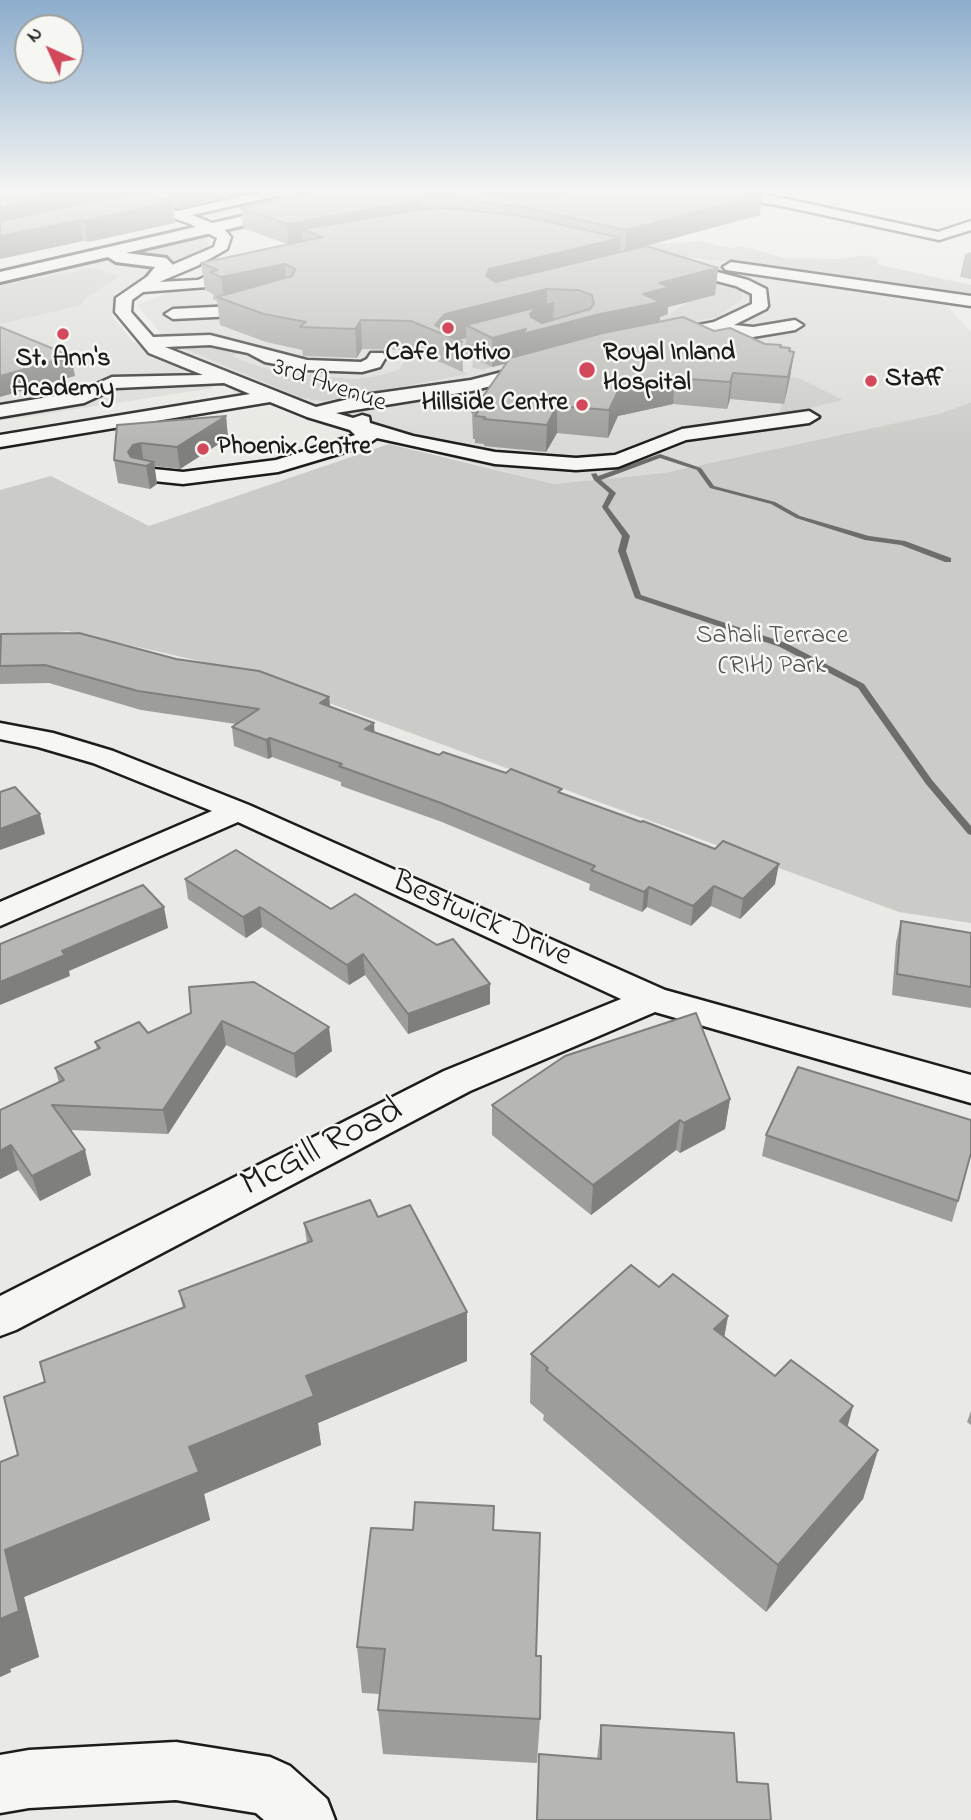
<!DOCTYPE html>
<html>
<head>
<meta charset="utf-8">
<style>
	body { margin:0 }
	#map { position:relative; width:971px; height:1820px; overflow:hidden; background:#e9e9e5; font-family:"Indie Flower",sans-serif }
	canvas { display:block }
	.north { position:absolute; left:14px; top:14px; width:70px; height:70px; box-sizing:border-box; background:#f6f6f2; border:2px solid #9f9f9c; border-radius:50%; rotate:315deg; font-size:19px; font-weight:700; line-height:28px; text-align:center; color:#1c1c1c }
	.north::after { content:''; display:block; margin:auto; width:24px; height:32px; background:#d1495b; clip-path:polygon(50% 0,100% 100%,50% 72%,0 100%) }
</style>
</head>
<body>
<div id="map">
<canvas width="971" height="1820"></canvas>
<div class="north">N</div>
</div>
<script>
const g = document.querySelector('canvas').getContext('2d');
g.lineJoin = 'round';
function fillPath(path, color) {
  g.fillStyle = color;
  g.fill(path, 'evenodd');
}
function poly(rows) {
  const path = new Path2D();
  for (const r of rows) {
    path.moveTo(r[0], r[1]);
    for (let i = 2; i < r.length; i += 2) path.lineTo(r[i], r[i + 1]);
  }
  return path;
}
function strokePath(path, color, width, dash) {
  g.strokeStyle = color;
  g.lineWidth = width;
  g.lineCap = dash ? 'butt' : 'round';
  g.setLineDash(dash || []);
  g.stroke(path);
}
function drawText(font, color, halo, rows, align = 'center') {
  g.font = font + ' "Indie Flower",sans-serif';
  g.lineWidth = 5;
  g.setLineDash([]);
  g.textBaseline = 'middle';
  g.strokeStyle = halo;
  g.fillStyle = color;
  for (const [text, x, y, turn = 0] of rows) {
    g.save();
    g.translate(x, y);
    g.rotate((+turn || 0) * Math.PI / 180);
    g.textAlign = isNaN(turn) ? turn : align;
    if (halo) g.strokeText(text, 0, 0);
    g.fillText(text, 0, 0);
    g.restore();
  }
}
const built = poly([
	[204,189,336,189,205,219,146,201],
	[671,258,719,261,859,282,947,306,971,332,971,402,942,413,664,473,554,484,327,426,236,393,172,347,137,305,213,275],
	[108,259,131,259,156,266,151,272,116,294,112,316,132,341,198,373,213,388,0,421,0,281]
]);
const green = poly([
	[547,224,664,244,699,241,731,248,741,246,786,258,840,259,865,255,879,259,877,264,971,285,971,297,719,261,589,248],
	[192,235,196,237,206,235,209,240,208,247,203,252,172,264,166,260,117,255],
	[93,268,119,276,84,299,82,305,0,324,0,285],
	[687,274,730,285,742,292,742,299,717,317,644,332,647,320,668,315,686,303],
	[197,345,225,345,242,352,232,356,249,363,270,370,297,374,354,379,377,376,399,370,412,350,468,374,324,401,302,398,185,349],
	[790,377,801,379,843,400,787,413,780,412],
	[971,402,971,923,899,912,239,670,68,631,0,639,0,490,51,476,149,526,389,444,554,484,664,473,942,413]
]);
const stream = poly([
	[660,454,701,468,714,486,775,502,800,516,869,536,905,541,951,558,951,562,945,562,901,545,865,540,796,518,771,504,710,488,697,470,660,458,601,480,616,493,608,507,630,536,626,551,641,595,786,643,864,684,932,780,971,826,971,835,968,834,926,784,858,688,780,647,635,598,618,551,622,536,602,507,609,493,594,480,591,474,596,473,598,476,660,454]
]);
const minorTunnel = poly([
	[492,357,482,360,449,354,455,349,508,335]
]);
const minor = poly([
	[88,189,108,189,177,211,273,189,283,189,307,197,309,200,302,204,277,196,192,215,222,227,231,237,227,249,197,266,159,282,198,280,244,259,252,264,207,287,143,292,132,300,131,312,153,337,210,335,307,360,361,362,367,359,371,353,383,353,386,357,380,367,362,372,307,370,265,362,248,353,210,345,165,347,316,407,365,395,471,380,541,362,550,367,547,371,472,391,336,413,353,418,362,415,369,417,370,423,413,436,495,452,576,458,615,455,682,429,809,411,819,417,809,423,686,440,618,467,576,470,495,464,377,438,365,446,278,472,183,484,144,480,137,478,134,474,137,470,144,468,183,472,276,460,355,435,350,430,307,417,270,402,0,447,0,435,250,394,224,383,116,388,84,403,0,417,0,405,79,392,112,377,203,375,149,353,115,312,116,298,151,274,214,247,217,238,188,223,88,189],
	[695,189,727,189,782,198,938,232,971,221,971,230,939,240,782,206,701,193,695,189],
	[675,261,748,280,766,289,768,306,766,309,734,325,753,327,795,320,803,325,795,330,753,337,734,336,718,331,664,342,658,341,655,337,658,333,714,322,752,304,752,294,736,286,670,269,667,266,670,263,675,261],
	[731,262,971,296,971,306,726,270,723,267,731,262],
	[262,299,268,301,270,304,268,307,234,316,173,319,165,314,173,309,234,306,262,299],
	[0,723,53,733,113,751,249,805,665,990,971,1075,971,1103,655,1012,470,1091,16,1330,0,1336,0,1296,444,1071,621,999,238,822,0,926,0,902,212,811,93,763,38,747,0,739,0,723],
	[176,1742,270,1757,290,1766,327,1799,335,1820,264,1820,256,1813,176,1800,29,1808,0,1813,0,1755,29,1750,176,1742]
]);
const major = poly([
	[361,189,389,189,382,193,126,253,166,258,174,266,162,281,156,282,147,277,155,267,116,262,108,257,0,282,0,272,361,189]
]);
const wall = poly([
	[0,189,117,195,129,193,117,189,261,189,180,209,174,207,175,223,88,242,83,241,0,259],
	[166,192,167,200,152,195],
	[290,189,479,189,474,191,484,194,484,189,743,189,762,195,760,215,646,246,718,268,715,295,668,307,668,314,660,317,660,321,714,331,780,347,789,351,794,352,790,377,784,404,730,399,727,409,673,404,618,416,608,438,557,433,546,452,484,446,484,444,475,443,475,439,473,439,472,412,505,364,492,367,466,354,466,338,458,340,462,342,463,372,412,350,362,349,357,358,303,356,302,350,266,342,220,325,217,301,213,299,213,294,205,290,201,263,287,244,243,228,241,208,301,194],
	[971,252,971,279,960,277,965,254],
	[226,416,228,438,180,469,154,466,157,484,150,489,118,483,114,460,117,425],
	[0,636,176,659,329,697,330,707,375,732,439,755,562,794,775,884,740,919,711,906,691,926,647,907,642,912,589,890,590,884,442,822,341,786,341,782,272,757,268,759,234,746,232,727,236,724,141,710,49,683,0,684],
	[185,879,331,909,490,1004,408,1034,365,975,349,985,262,927,246,938,188,899],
	[901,921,971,933,971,1008,892,995,896,942],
	[189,987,332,1051,296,1078,226,1045,168,1134,70,1130,91,1175,40,1201,18,1170,0,1179,0,1110,59,1083,55,1068,97,1049,95,1042,148,1033,191,1013],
	[730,1099,725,1129,680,1153,676,1150,591,1215,492,1135,492,1105],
	[766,1135,958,1201,952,1222,762,1156],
	[378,1217,467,1312,467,1361,318,1423,321,1445,204,1494,210,1520,24,1597,39,1657,10,1669,11,1672,0,1677,0,1462,18,1455,45,1382,183,1308,179,1291,307,1243,304,1223],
	[659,1287,728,1316,724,1337,775,1376,878,1450,863,1499,766,1612,543,1420,544,1415,530,1403,531,1354],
	[971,1411,971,1425,967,1422],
	[413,1530,494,1530,536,1656,540,1719,537,1763,383,1754,378,1710,380,1694,362,1693,357,1647],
	[601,1725,737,1782,771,1820,536,1820,539,1754,597,1759]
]);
const shadedWall = poly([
	[88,189,116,189,118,203,0,229,0,208],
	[142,189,165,189,166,192,143,197],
	[178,189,261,189,180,209],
	[762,195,760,215,625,251,626,230],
	[422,200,423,220,322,237,302,229,303,242,289,245,287,224],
	[173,202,175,223,88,242,84,221],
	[80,220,83,241,0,259,0,236],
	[621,238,619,264,486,303,486,276,489,269],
	[285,264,287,290,224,299,221,277],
	[718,268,715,295,668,307,668,314,660,317,659,330,523,359,492,367,492,338,466,325,466,338,457,340,435,325,445,314,547,289,547,305,554,303,553,326,643,294,659,283],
	[361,320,362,349,357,358,355,329],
	[794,352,790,377,784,404,788,377],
	[71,356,75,376,0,397,0,376],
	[733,373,730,399,727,409,730,382],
	[675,378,673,404,618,416,608,438,609,410,619,389],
	[557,406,557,433,546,452,547,425],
	[226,416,228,438,180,469,177,447],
	[141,443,144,465,130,463,128,452,133,445],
	[154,462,157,484,150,489,146,466],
	[329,697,331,715,320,703],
	[374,723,375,741,365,729],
	[270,738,272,757,268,759,266,740],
	[40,814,45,834,0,850,0,829],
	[779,864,775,884,740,919,743,899],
	[714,886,711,906,691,926,693,906],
	[649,887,647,907,642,912,644,892],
	[164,907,168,928,69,971,70,976,0,1005,0,982,62,951],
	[260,907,262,927,246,938,243,917],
	[363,954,365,975,349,985,347,965],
	[490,984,490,1004,408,1034,408,1014],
	[222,1021,226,1045,168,1134,163,1110],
	[329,1027,332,1051,296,1078,294,1054],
	[730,1099,725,1129,680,1153,684,1123],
	[680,1120,676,1150,591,1215,593,1185],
	[11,1145,18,1170,0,1179,0,1151],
	[85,1150,91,1175,40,1201,32,1176],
	[467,1312,467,1361,318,1423,321,1445,204,1494,210,1520,24,1597,39,1657,10,1669,11,1672,0,1677,0,1619,5,1550,189,1447,306,1376],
	[728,1316,719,1366,714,1329],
	[853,1406,840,1455,840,1421],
	[878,1450,863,1499,766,1612,778,1565]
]);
const building = poly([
	[6,189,88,189,0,208,0,191,6,189],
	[323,189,469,189,491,196,552,199,562,194,557,189,743,189,762,195,626,230,524,207,446,199,422,200,287,224,241,208,323,189],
	[139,191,173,202,84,221,80,220,0,236,0,221,139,191],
	[446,208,523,216,621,238,489,269,486,276,495,282,646,246,718,268,659,283,670,287,643,294,661,302,600,314,523,334,526,329,492,338,466,325,554,303,535,309,530,314,531,317,542,323,590,309,594,304,592,295,578,290,547,289,445,314,435,325,462,342,411,321,361,320,355,329,300,327,306,322,264,314,217,297,292,276,295,269,285,264,221,277,210,272,218,270,201,263,322,237,302,229,423,209,446,208],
	[683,317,714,331,730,328,765,344,781,345,780,347,790,348,789,351,794,352,788,377,733,373,730,382,675,378,619,389,609,410,557,406,547,425,484,419,485,417,475,416,478,412,472,412,510,358,603,333,683,317],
	[0,327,71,356,0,376,0,327],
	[226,416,177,447,141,443,133,445,128,452,131,457,154,462,146,466,114,460,117,425,226,416],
	[79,633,176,659,259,671,329,697,320,703,374,723,365,729,439,755,443,752,506,773,511,769,562,789,558,792,641,822,643,821,715,849,723,841,779,864,743,899,714,886,693,906,649,887,644,892,591,870,595,866,441,803,339,766,342,764,270,738,266,740,232,727,259,709,138,691,45,665,0,666,1,634,79,633],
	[15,787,40,814,0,829,0,792,15,787],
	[236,850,331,909,355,894,437,945,453,939,490,984,408,1014,363,954,347,965,260,907,243,917,185,879,236,850],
	[143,885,164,907,62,951,65,955,0,982,0,944,143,885],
	[901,921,971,933,971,987,897,974,901,921],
	[254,982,329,1027,294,1054,222,1021,163,1110,52,1105,85,1150,32,1176,11,1145,0,1151,0,1110,64,1080,55,1068,100,1048,95,1042,139,1022,148,1033,191,1013,189,987,254,982],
	[696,1013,730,1099,684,1123,680,1120,593,1185,492,1105,565,1056,696,1013],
	[798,1067,971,1120,971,1153,958,1201,766,1135,798,1067],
	[370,1200,378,1217,410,1205,467,1312,306,1376,314,1396,189,1447,199,1472,5,1550,19,1611,0,1619,0,1462,18,1455,4,1397,45,1382,40,1362,185,1307,179,1291,312,1241,304,1223,370,1200],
	[631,1265,659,1287,673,1274,728,1316,714,1329,775,1376,791,1360,853,1406,840,1421,878,1450,778,1565,546,1370,548,1368,531,1354,631,1265],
	[415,1502,494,1506,493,1530,540,1533,536,1656,541,1656,540,1719,378,1710,385,1649,357,1647,371,1528,413,1530,415,1502],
	[601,1725,734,1733,737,1782,768,1784,771,1820,537,1820,539,1754,601,1759,601,1725]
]);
const markers = [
	[448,328,7,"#d1495b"],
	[63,334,7,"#d1495b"],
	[587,370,9,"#d1495b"],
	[871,381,7,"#d1495b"],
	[582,405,7,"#d1495b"],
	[203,449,7,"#d1495b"]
];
const farPoinames = [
	["Cafe Motivo",448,355,"center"],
	["Royal Inland",603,355],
	["Hospital",603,385],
	["St. Ann's",63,361,"center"],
	["Academy",63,391,"center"],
	["Staff",885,381],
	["Hillside Centre",568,405,"right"],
	["Phoenix Centre",217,449]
];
const farStreetnames = [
	["3rd Avenue",329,387,19]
];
const farParknames = [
	["Sahali Terrace",772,638],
	["(RIH) Park",772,668]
];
const streetNames = [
	["Bestwick Drive",481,921,24]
];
const nearStreetnames = [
	["McGill Road",323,1150,-27]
];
fillPath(built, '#dadad6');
fillPath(green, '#cbcbc7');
fillPath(stream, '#6d6d6c');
strokePath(minorTunnel, '#c0c0bd', 19, [19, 10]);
strokePath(minor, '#1c1c1c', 5);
strokePath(major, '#1c1c1c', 6);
fillPath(minor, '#f6f6f2');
fillPath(major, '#f6f6f2');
fillPath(wall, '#9d9d9a');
fillPath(shadedWall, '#7f7f7d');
fillPath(building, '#b6b6b3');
strokePath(building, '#7f7f7d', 2);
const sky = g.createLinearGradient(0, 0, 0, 444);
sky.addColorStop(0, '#8cadcc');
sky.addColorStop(0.43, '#f5f5f3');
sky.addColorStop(1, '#f5f5f300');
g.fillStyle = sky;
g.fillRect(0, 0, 971, 444);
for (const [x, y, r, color] of markers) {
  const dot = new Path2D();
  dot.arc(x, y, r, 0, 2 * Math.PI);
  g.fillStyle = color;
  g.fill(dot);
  strokePath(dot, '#f6f6f2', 2.5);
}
drawText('bold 26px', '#1c1c1c', '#f6f6f2', farPoinames, 'left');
drawText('26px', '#1c1c1c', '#f6f6f2', farStreetnames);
drawText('26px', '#51514f', '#f6f6f2', farParknames);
drawText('32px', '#1c1c1c', '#f6f6f2', streetNames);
drawText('38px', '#1c1c1c', '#f6f6f2', nearStreetnames);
</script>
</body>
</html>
